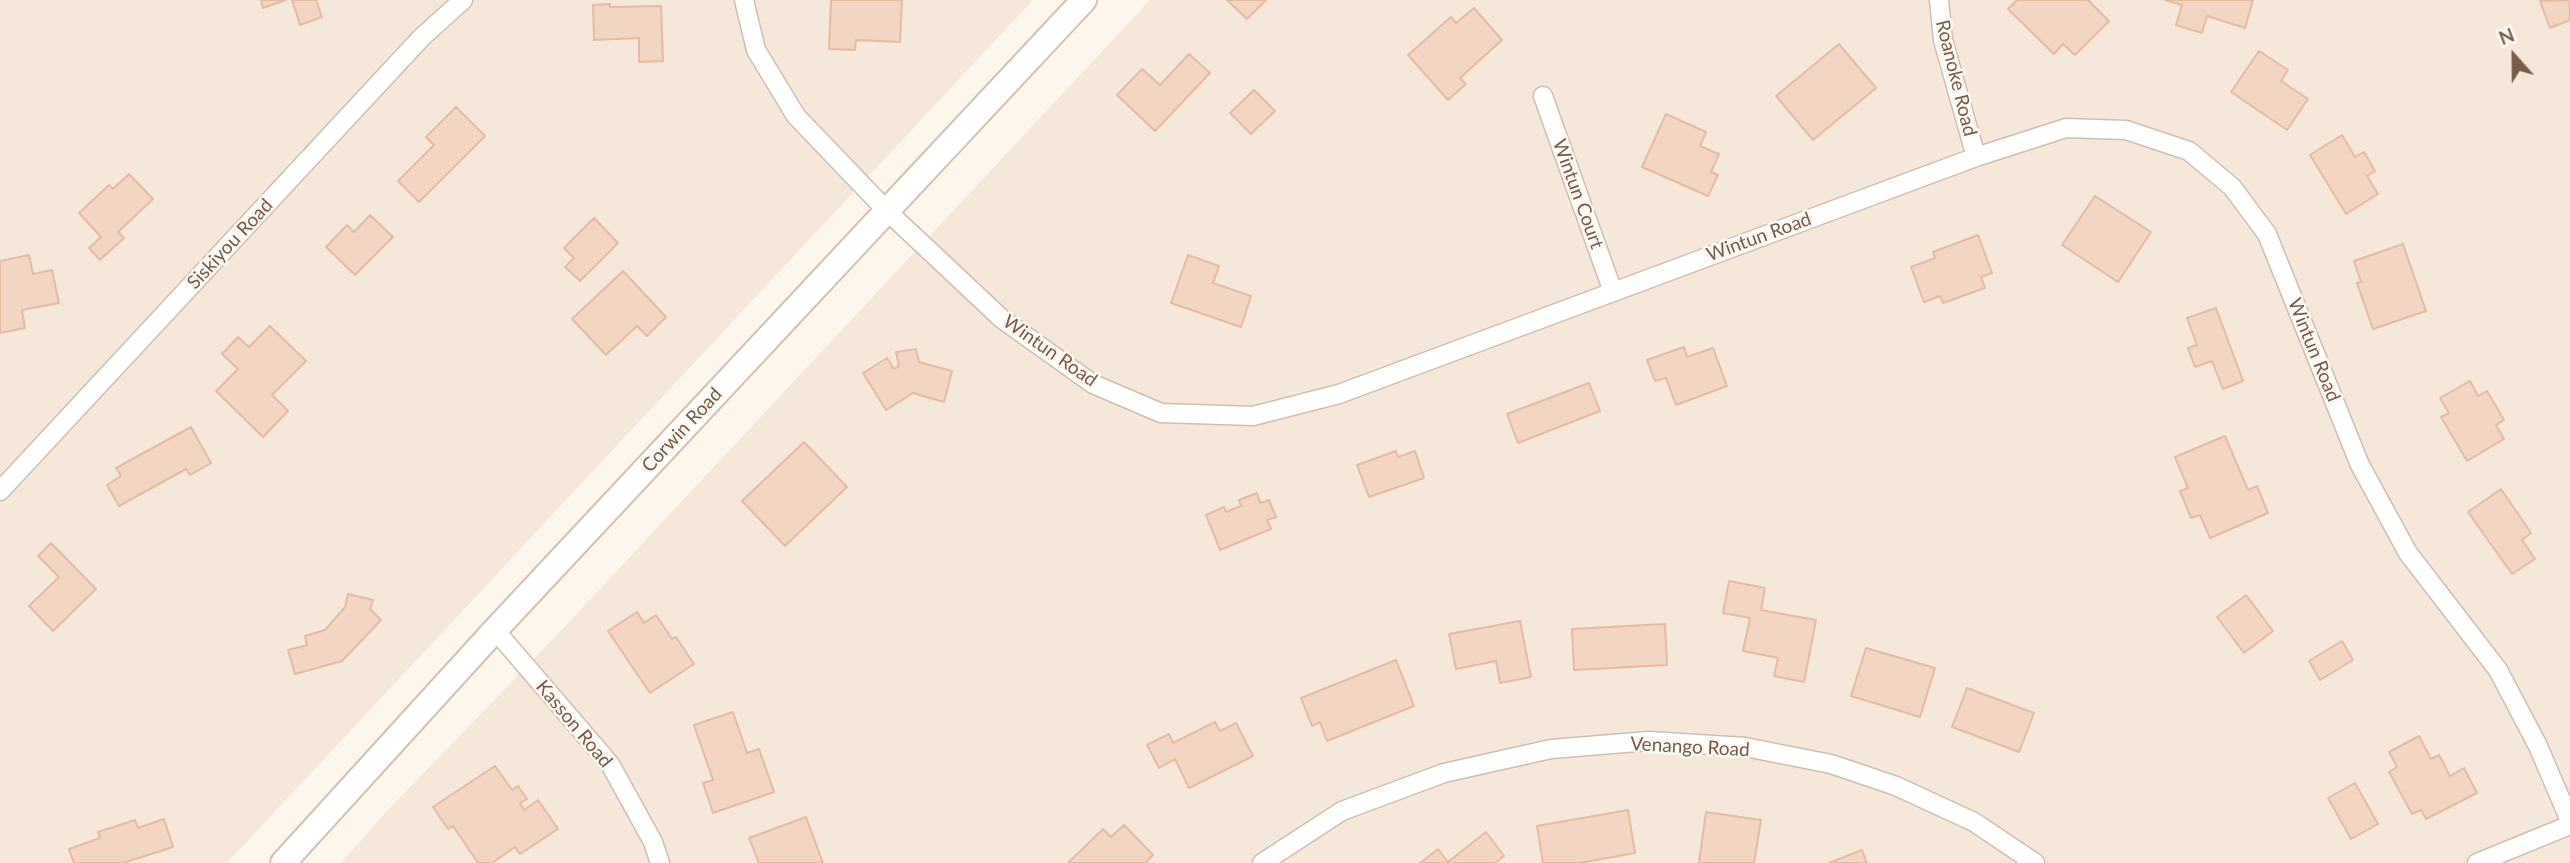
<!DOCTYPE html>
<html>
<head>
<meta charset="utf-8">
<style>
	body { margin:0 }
	#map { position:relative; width:2570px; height:863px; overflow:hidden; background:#fdf6ec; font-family:Lato,sans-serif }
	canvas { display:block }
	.north { position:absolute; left:2479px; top:21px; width:70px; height:70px; -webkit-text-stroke:5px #fffaf3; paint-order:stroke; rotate:339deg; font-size:19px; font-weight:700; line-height:28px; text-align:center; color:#7a5c4d }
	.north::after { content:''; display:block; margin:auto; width:24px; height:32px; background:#7a5c4d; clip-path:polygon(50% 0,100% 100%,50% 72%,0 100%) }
</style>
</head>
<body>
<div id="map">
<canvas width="2570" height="863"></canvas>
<div class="north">N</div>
</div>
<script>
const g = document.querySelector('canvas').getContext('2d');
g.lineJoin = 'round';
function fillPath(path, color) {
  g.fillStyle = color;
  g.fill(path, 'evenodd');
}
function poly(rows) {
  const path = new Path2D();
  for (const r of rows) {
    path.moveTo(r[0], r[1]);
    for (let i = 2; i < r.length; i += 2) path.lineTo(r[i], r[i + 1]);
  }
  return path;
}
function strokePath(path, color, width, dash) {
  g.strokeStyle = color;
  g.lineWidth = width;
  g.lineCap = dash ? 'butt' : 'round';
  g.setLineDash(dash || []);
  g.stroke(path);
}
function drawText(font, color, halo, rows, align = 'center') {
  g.font = font + ' Lato,sans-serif';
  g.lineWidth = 5;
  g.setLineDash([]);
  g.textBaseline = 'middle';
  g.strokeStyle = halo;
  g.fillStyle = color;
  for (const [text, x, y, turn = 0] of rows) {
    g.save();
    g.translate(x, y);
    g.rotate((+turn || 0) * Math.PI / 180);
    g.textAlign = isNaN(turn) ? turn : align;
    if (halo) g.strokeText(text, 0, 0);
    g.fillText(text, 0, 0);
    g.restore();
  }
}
const residential = poly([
	[0,0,1033,0,227,863,0,863],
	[1150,0,2570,0,2570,863,341,863,388,810,555,637]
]);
const building = poly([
	[261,0,286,0,263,8,261,0],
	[292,0,316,0,322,17,300,25,292,0],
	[831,0,902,0,900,42,856,40,855,50,829,49,831,0],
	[1227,0,1266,0,1247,19,1227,0],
	[2017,0,2088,0,2109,21,2075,55,2063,44,2054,54,2008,9,2017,0],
	[2165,0,2253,0,2245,28,2207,16,2202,33,2176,25,2182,5,2165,0],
	[2570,0,2570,20,2550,28,2540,1,2570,0],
	[610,4,610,7,661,6,663,61,639,62,639,38,594,40,593,5,610,4],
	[1474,8,1502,40,1460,78,1466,84,1448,100,1408,55,1451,17,1456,23,1474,8],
	[1839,44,1876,88,1813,140,1776,96,1839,44],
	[2259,51,2288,70,2281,81,2308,99,2287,130,2231,92,2259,51],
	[1189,54,1210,73,1155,131,1117,95,1142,69,1160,85,1189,54],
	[1254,90,1275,111,1251,134,1230,113,1254,90],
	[456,107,485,136,419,202,398,181,434,145,426,137,456,107],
	[1666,114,1706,132,1700,146,1719,154,1711,172,1718,175,1708,196,1642,167,1666,114],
	[2342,135,2355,157,2364,152,2375,171,2367,176,2378,194,2346,214,2310,155,2342,135],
	[129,174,153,199,118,232,124,238,100,260,89,248,101,237,79,213,109,185,113,189,129,174],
	[2095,196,2151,232,2118,282,2062,245,2095,196],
	[370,215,393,237,355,275,326,247,347,225,354,232,370,215],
	[594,218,618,243,580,281,565,267,574,258,564,248,594,218],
	[1978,235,1992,273,1981,277,1985,288,1943,303,1940,296,1924,302,1911,267,1935,258,1933,252,1978,235],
	[2403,244,2426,311,2373,329,2357,283,2361,282,2354,261,2403,244],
	[29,255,33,274,52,270,59,303,22,310,25,328,0,333,0,261,29,255],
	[1188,255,1219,266,1213,283,1251,296,1241,327,1171,303,1188,255],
	[623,271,666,317,647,336,637,326,606,355,572,319,623,271],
	[2216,308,2243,381,2223,389,2212,361,2195,367,2188,348,2197,345,2187,318,2216,308],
	[270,326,306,361,272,395,288,411,263,437,216,391,238,369,222,354,238,337,249,347,270,326],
	[1684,347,1687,357,1713,348,1727,386,1676,405,1666,378,1655,381,1647,360,1684,347],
	[916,349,919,362,952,371,944,402,913,393,886,410,863,373,887,358,894,369,899,366,896,352,916,349],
	[2470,381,2478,396,2487,391,2504,420,2496,425,2504,439,2467,461,2441,417,2449,413,2440,398,2470,381],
	[1589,383,1600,411,1518,443,1507,414,1589,383],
	[191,427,211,463,190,475,186,469,119,506,107,485,121,476,116,468,191,427],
	[2225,436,2248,490,2257,486,2268,513,2210,538,2200,515,2191,518,2180,491,2188,488,2175,457,2225,436],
	[804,442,847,487,785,546,742,501,804,442],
	[1396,451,1398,457,1415,451,1424,478,1369,497,1357,465,1396,451],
	[2501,489,2531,533,2522,540,2535,559,2512,574,2468,512,2501,489],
	[1257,493,1260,503,1269,500,1276,517,1267,520,1271,529,1220,550,1206,515,1224,507,1226,512,1241,506,1239,500,1257,493],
	[51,543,96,589,53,631,29,606,59,577,38,556,51,543],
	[1729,581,1765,588,1761,610,1816,620,1804,682,1774,676,1778,658,1743,651,1750,618,1723,613,1729,581],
	[348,594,373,600,370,609,381,620,342,661,295,674,288,650,307,645,305,636,325,630,345,607,348,594],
	[2246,595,2273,631,2244,653,2217,617,2246,595],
	[637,612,644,623,656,615,672,639,676,637,694,664,650,693,608,631,637,612],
	[1520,621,1531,677,1500,683,1496,661,1456,669,1449,634,1520,621],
	[1665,624,1667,665,1574,670,1572,629,1665,624],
	[2342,641,2353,660,2320,680,2309,661,2342,641],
	[1866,648,1935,668,1920,717,1851,696,1866,648],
	[1396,660,1414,706,1327,741,1320,722,1312,726,1301,698,1396,660],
	[1967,688,2034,713,2019,752,1952,727,1967,688],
	[733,712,747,753,759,749,774,792,713,813,703,783,713,780,694,725,733,712],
	[1215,722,1220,731,1236,723,1253,756,1189,788,1175,759,1159,768,1147,745,1169,734,1173,743,1215,722],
	[2419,736,2431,759,2439,755,2450,776,2464,768,2477,793,2426,819,2421,810,2412,814,2389,772,2397,767,2389,752,2419,736],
	[495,766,512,790,518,786,527,799,520,803,524,810,538,800,558,829,520,854,515,847,492,863,478,863,453,826,448,829,433,807,495,766],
	[2355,783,2378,824,2351,839,2328,798,2355,783],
	[1628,810,1635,853,1580,863,1543,863,1537,826,1628,810],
	[1706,812,1761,820,1754,863,1699,863,1706,812],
	[806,817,823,863,759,863,749,838,806,817],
	[164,819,173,847,123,863,74,863,69,849,100,838,98,832,135,820,138,828,164,819],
	[1124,825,1153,855,1145,863,1068,863,1103,829,1111,837,1124,825],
	[1486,832,1504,856,1495,863,1420,863,1438,849,1448,862,1486,832],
	[1862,850,1867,863,1829,863,1862,850]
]);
const street = poly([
	[744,0,756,50,796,116,887,211,1002,319,1093,384,1161,413,1253,416,1339,394,1976,157,2066,128,2126,130,2189,151,2232,187,2267,234,2360,465,2408,553,2498,670,2538,746,2570,821],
	[1939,0,1943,40,1976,157],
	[1543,96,1613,292],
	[0,491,422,37,463,0],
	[495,630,610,764,653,842,660,863],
	[1262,863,1342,811,1444,773,1551,749,1649,741,1745,747,1831,764,1896,786,1974,822,2035,863],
	[2477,863,2570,825]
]);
const secondary = poly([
	[283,863,495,630,1084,0]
]);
const streetNames = [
	["Roanoke Road",1956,78,76],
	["Wintun Court",1578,194,70],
	["Wintun Road",1759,237,-20],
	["Siskiyou Road",230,244,-47],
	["Wintun Road",2314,350,68],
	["Wintun Road",1050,351,35],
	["Corwin Road",682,430,-47],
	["Kasson Road",574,724,50],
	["Venango Road",1690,747,3]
];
fillPath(residential, '#f5e8da');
fillPath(building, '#f3d5c3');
strokePath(building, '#e6bba3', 2);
strokePath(street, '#d1beb0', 21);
strokePath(secondary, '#d6c0b0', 28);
strokePath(street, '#fff', 18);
strokePath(secondary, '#fff', 24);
drawText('19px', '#7a5c4d', '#fffaf3', streetNames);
</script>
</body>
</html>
